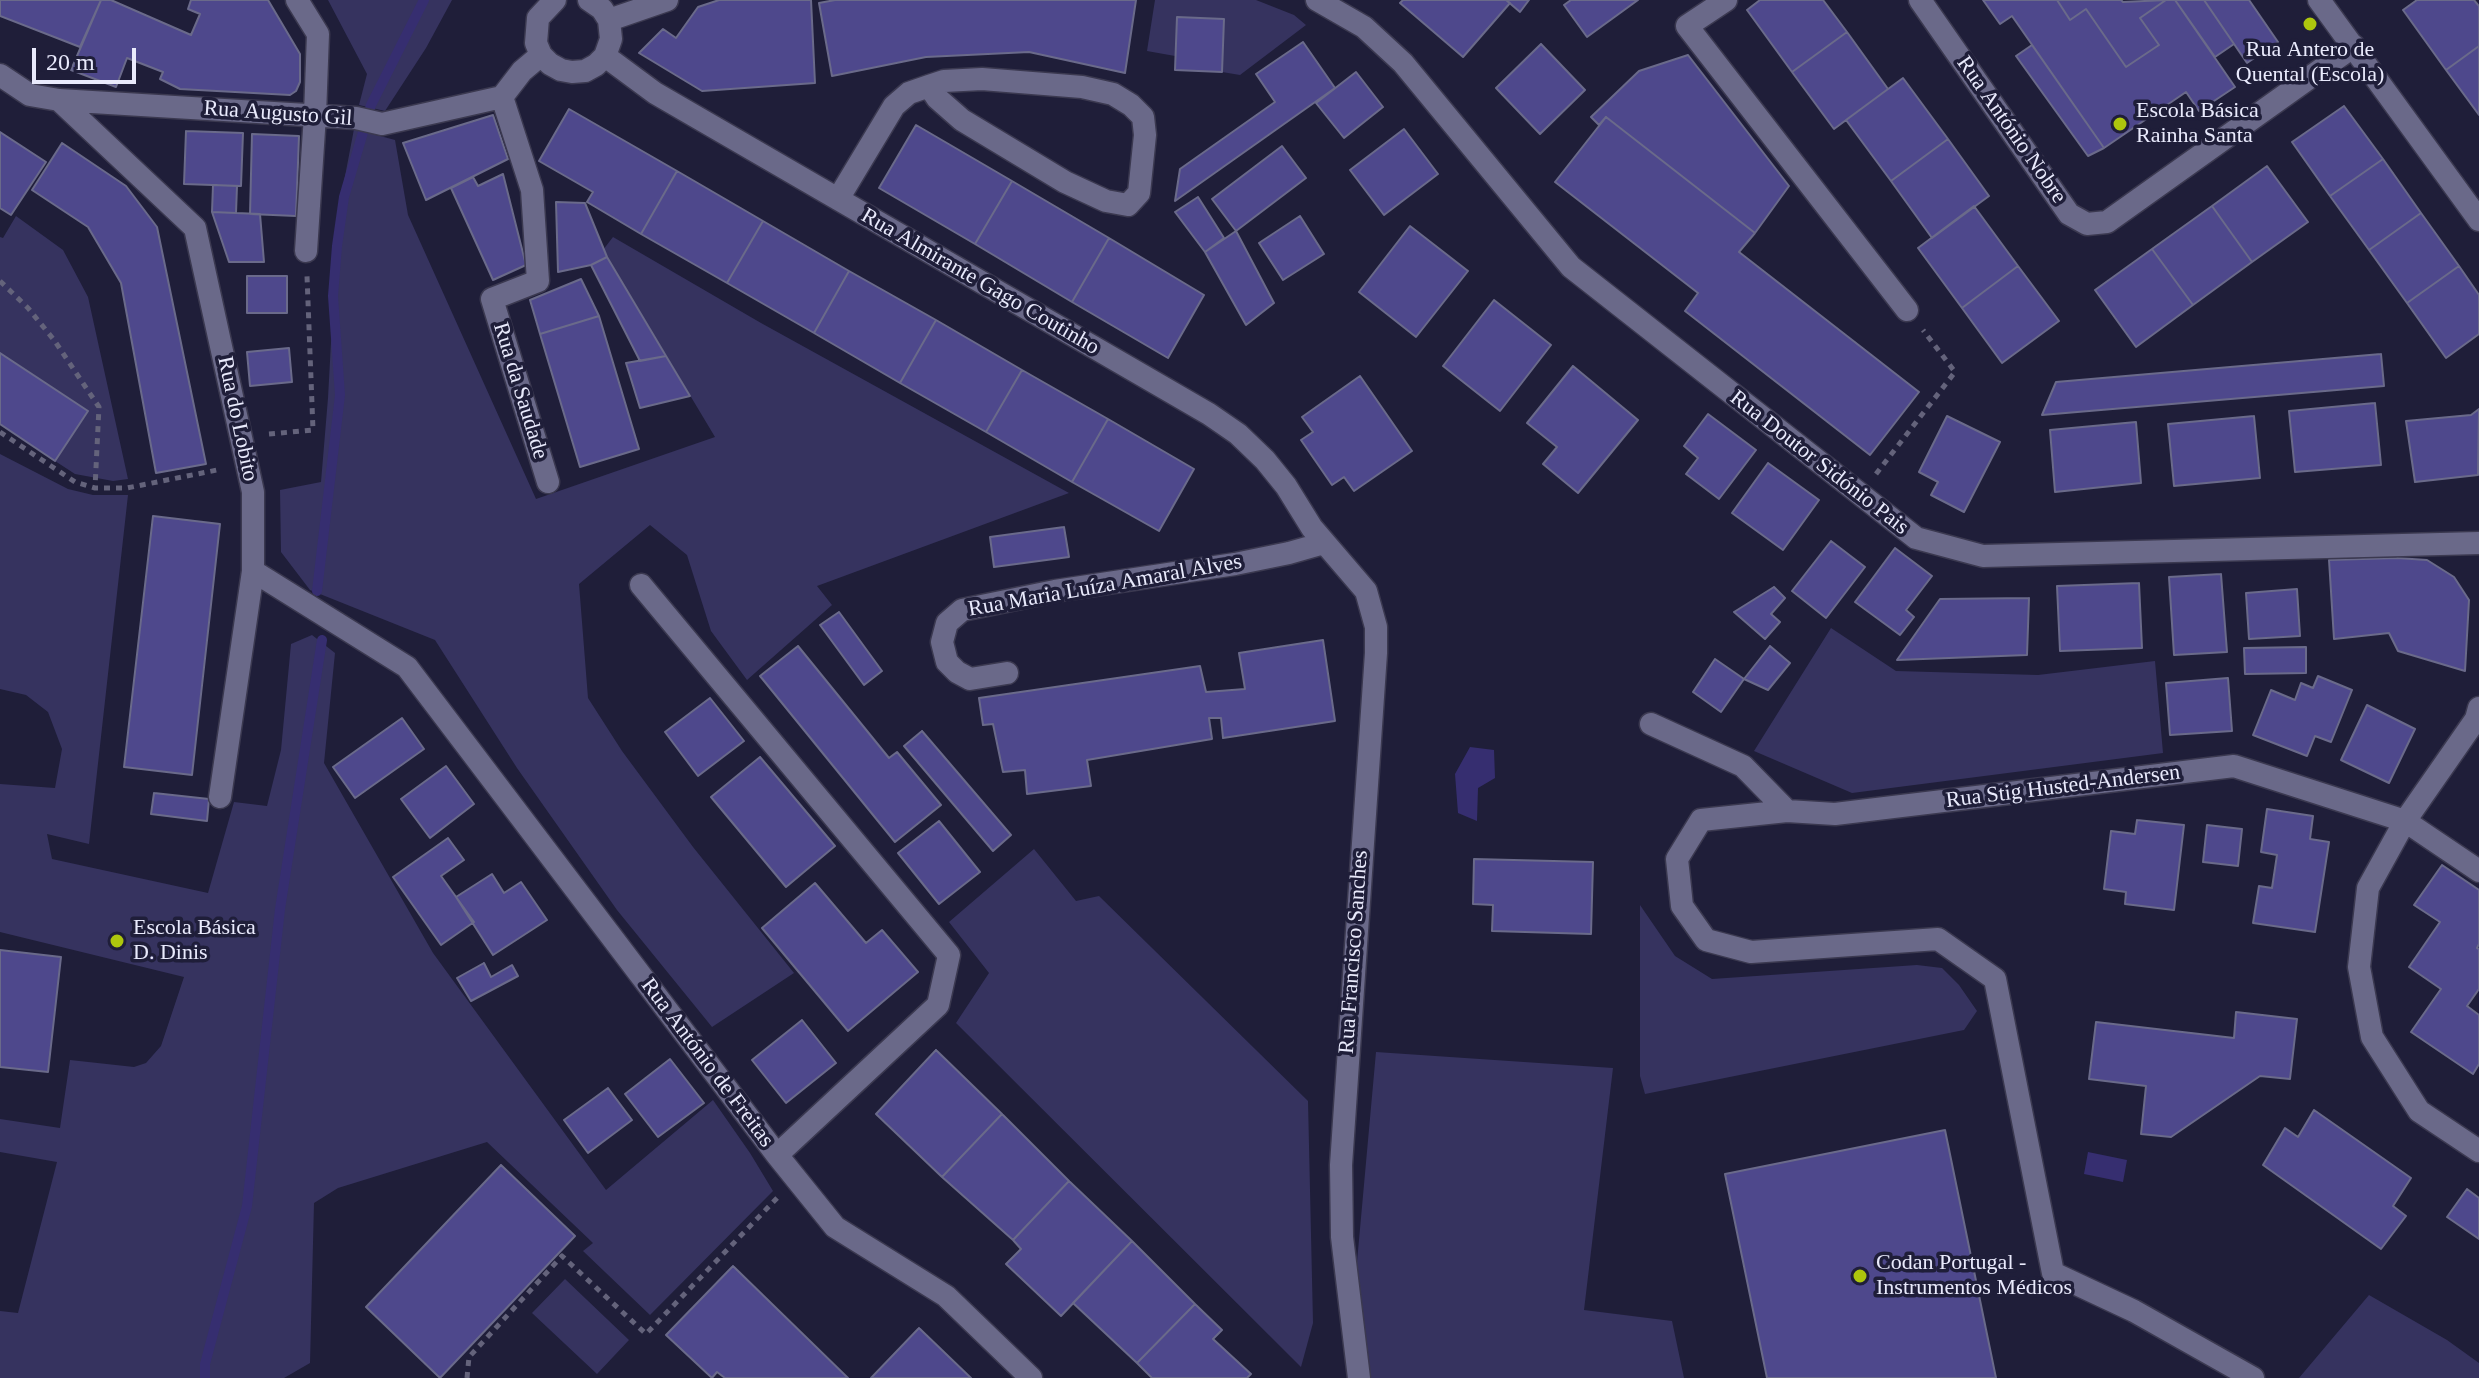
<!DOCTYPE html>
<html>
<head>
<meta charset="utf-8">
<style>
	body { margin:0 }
	#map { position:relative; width:2479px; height:1378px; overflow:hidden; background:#1f1e39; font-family:Georgia,serif }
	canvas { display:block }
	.scale { position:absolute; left:32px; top:48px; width:104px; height:36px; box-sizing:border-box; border:4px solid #e9eafc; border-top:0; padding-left:10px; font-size:24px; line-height:28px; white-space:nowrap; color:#e9eafc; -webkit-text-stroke:6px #1f1e39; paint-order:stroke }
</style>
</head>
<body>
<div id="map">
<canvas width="2479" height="1378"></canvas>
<div class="scale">20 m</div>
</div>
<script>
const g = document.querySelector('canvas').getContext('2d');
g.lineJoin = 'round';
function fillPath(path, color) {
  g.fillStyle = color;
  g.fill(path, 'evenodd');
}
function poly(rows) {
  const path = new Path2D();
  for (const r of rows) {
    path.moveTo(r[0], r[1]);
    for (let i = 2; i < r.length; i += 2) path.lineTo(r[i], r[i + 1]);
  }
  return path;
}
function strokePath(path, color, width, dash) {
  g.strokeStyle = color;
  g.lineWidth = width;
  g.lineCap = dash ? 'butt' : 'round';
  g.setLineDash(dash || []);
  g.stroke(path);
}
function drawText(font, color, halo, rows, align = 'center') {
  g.font = font + ' Georgia,serif';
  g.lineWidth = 7;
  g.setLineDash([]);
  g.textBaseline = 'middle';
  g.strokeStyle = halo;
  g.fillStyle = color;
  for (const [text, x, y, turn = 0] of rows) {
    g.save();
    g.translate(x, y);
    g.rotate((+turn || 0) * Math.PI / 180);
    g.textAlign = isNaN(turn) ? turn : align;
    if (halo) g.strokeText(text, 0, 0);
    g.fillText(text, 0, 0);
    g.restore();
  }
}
const green = poly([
	[328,0,452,0,426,48,385,111,359,105,367,74],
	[1155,0,1256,0,1294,15,1306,25,1240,75,1222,72,1224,19,1178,17,1175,56,1147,51],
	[354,129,395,140,408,215,536,499,715,437,603,250,613,237,761,323,1069,493,817,586,832,605,747,680,711,631,687,555,650,525,579,584,588,698,622,751,693,847,794,973,712,1027,617,910,517,768,435,640,310,590,281,552,280,490,321,482,328,398,338,213],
	[16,216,63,250,88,297,128,479,113,481,75,474,55,461,0,353,0,237,3,238],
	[0,454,68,489,93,495,128,495,89,844,47,834,52,859,208,893,234,802,267,806,281,750,291,644,312,635,335,653,324,763,433,953,606,1190,713,1100,750,1153,773,1191,650,1315,583,1251,593,1243,487,1142,338,1188,314,1203,310,1363,284,1378,0,1378,0,1311,18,1313,57,1162,0,1152,0,1119,60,1128,70,1060,134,1067,146,1063,161,1046,184,977,0,932,0,784,55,788,62,749,48,712,26,695,0,689],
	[1831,628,1896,671,2038,675,2155,661,2163,753,1852,793,1754,751],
	[1034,849,1076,901,1099,896,1308,1101,1313,1323,1301,1367,956,1023,989,973,949,922],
	[1640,905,1675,956,1712,979,1917,965,1942,968,1959,985,1977,1011,1964,1030,1645,1094,1640,1076],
	[1376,1052,1613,1068,1584,1310,1672,1321,1684,1378,1371,1378,1355,1284],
	[565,1279,629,1340,597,1374,532,1313],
	[2369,1295,2447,1340,2479,1363,2479,1378,2299,1378]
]);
const water = poly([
	[1470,747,1494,750,1495,778,1478,788,1477,821,1458,813,1455,774],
	[2088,1152,2127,1160,2123,1182,2084,1174]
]);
const stream = poly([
	[317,591,340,395,333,296,337,246,344,197,371,105,424,0],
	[205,1378,205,1364,247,1206,280,909,322,640]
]);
const building = poly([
	[0,0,101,0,80,47,0,16,0,0],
	[101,0,111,0,191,35,200,14,188,9,191,0,268,0,300,54,300,82,296,91,290,95,180,89,160,79,163,72,127,58,116,87,71,70,101,0],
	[719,0,811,0,815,83,702,91,639,53,663,29,676,38,698,7,719,0],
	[835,0,1136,0,1125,73,1029,52,926,57,832,76,819,3,835,0],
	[1403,0,1506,0,1510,3,1463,57,1400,3,1403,0],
	[1506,0,1529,0,1520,12,1506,0],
	[1571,0,1638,0,1587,37,1564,5,1571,0],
	[1760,0,1823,0,1847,32,1792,72,1747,10,1760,0],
	[1983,0,2057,0,2070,20,2086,9,2126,67,2159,45,2140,18,2166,0,2175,0,2235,87,2199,111,2186,92,2104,148,2012,16,2000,24,1983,0],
	[2057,0,2121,0,2123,2,2166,0,2140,18,2159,45,2126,67,2086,9,2070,20,2057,0],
	[2175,0,2204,0,2234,44,2215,57,2175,0],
	[2204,0,2249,0,2278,42,2247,63,2204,0],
	[2417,0,2474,0,2479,6,2479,46,2446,70,2403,10,2417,0],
	[1177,17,1224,19,1222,72,1175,70,1177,17],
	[1847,32,1888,89,1834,129,1792,72,1847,32],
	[1303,42,1335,88,1175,201,1180,169,1275,102,1256,74,1303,42],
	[1541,44,1585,90,1540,134,1496,88,1541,44],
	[2032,45,2104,148,2088,156,2016,56,2032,45],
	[2479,46,2479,115,2446,70,2479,46],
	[1688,55,1789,186,1755,233,1606,117,1599,125,1591,117,1639,71,1688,55],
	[1356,72,1383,107,1344,138,1316,103,1356,72],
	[1903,78,1948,139,1891,181,1846,120,1903,78],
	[2344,106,2383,159,2330,196,2292,142,2344,106],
	[569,109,677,171,641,234,587,202,593,192,539,161,569,109],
	[493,115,508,159,426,200,403,143,493,115],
	[1606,117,1755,233,1739,252,1919,392,1870,455,1685,311,1698,293,1555,182,1606,117],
	[916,125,1012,181,975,244,879,188,916,125],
	[1404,129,1438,174,1384,215,1350,170,1404,129],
	[186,131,243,133,241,186,184,184,186,131],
	[0,132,46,162,11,215,0,208,0,132],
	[252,134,299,136,296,216,250,214,252,134],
	[1948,139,1989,196,1932,238,1891,181,1948,139],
	[62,143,126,186,157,227,206,464,156,473,121,283,88,227,32,190,62,143],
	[1282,146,1306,178,1236,231,1212,199,1282,146],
	[2383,159,2421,213,2369,250,2330,196,2383,159],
	[2267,166,2308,222,2252,262,2212,206,2267,166],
	[677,171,763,221,727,283,641,234,677,171],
	[503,174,526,265,493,280,451,188,473,177,478,186,503,174],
	[1012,181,1109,238,1072,302,975,244,1012,181],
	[213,185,237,186,236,213,212,212,213,185],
	[1198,197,1224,238,1205,252,1175,212,1198,197],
	[556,202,585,203,607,257,591,265,558,272,556,202],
	[1974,206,2018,266,1962,308,1918,248,1974,206],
	[2212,206,2252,262,2193,305,2152,249,2212,206],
	[212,212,260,214,264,262,229,262,212,212],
	[2421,213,2459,266,2407,303,2369,250,2421,213],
	[1300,216,1324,254,1283,280,1259,243,1300,216],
	[763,221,849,271,814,333,727,283,763,221],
	[1410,226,1468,271,1416,337,1359,292,1410,226],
	[1236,231,1274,303,1246,325,1205,252,1236,231],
	[1109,238,1204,295,1168,358,1072,302,1109,238],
	[2152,249,2193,305,2136,347,2095,290,2152,249],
	[607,257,666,356,640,361,591,265,607,257],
	[2018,266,2059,321,2002,363,1962,308,2018,266],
	[2459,266,2479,295,2479,334,2446,358,2407,303,2459,266],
	[849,271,936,320,900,383,814,333,849,271],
	[247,276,287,276,287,313,247,313,247,276],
	[581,279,599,316,540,334,530,300,581,279],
	[1494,300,1551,345,1500,411,1443,366,1494,300],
	[599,316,639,449,580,467,540,334,599,316],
	[936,320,1022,370,986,432,900,383,936,320],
	[289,348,292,382,250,386,247,352,289,348],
	[0,353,88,411,55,461,0,424,0,353],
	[2381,354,2384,386,2042,415,2056,382,2381,354],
	[666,356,690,396,640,408,626,363,666,356],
	[1573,366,1638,420,1578,493,1543,464,1557,447,1527,423,1573,366],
	[1022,370,1108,419,1072,482,986,432,1022,370],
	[1360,376,1412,451,1354,491,1344,477,1332,485,1301,440,1313,432,1302,417,1360,376],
	[2375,403,2381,465,2295,472,2289,411,2375,403],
	[2479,409,2478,475,2415,482,2406,421,2471,415,2479,409],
	[1708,414,1756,450,1719,499,1686,474,1698,458,1684,446,1708,414],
	[1947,416,2000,442,1964,512,1931,495,1938,482,1919,472,1947,416],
	[2254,416,2260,478,2174,486,2168,424,2254,416],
	[1108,419,1194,469,1159,531,1072,482,1108,419],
	[2136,422,2141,483,2055,492,2050,430,2136,422],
	[1768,463,1819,500,1783,550,1732,513,1768,463],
	[153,516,220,524,192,775,124,767,153,516],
	[1064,527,1069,557,994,567,990,537,1064,527],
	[1831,541,1865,567,1826,618,1792,591,1831,541],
	[1895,548,1932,576,1906,610,1914,617,1900,635,1855,602,1895,548],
	[2397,558,2427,560,2454,577,2469,600,2465,671,2398,651,2389,633,2334,639,2329,560,2397,558],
	[2221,574,2227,652,2174,655,2169,577,2221,574],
	[2139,583,2142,648,2060,651,2057,586,2139,583],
	[1774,587,1785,598,1771,614,1780,622,1765,639,1734,612,1774,587],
	[2297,589,2300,636,2249,639,2246,593,2297,589],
	[2029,598,2027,655,1897,660,1940,599,2029,598],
	[839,612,882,671,864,685,820,625,839,612],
	[1323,640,1335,721,1223,738,1221,718,1209,718,1212,739,1087,760,1091,786,1027,794,1025,770,1003,772,993,724,983,725,979,698,1200,666,1206,692,1245,689,1239,653,1323,640],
	[798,646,889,758,897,752,941,805,895,842,760,676,798,646],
	[1770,646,1790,663,1768,690,1744,679,1770,646],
	[2306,647,2306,673,2245,674,2244,648,2306,647],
	[1715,659,1744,679,1721,712,1693,692,1715,659],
	[2318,676,2352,690,2331,742,2315,736,2307,756,2253,735,2271,690,2295,700,2301,683,2313,688,2318,676],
	[2228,678,2232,731,2170,735,2166,683,2228,678],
	[710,698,744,741,698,776,665,732,710,698],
	[2367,705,2415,729,2389,783,2341,760,2367,705],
	[402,718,424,749,355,798,333,767,402,718],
	[922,731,1011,835,993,851,904,746,922,731],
	[760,757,835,846,786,887,711,797,760,757],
	[446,766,474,804,430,838,401,799,446,766],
	[154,793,209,799,207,821,151,814,154,793],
	[2267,809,2313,816,2310,839,2329,842,2315,932,2253,923,2259,886,2272,888,2277,855,2261,852,2267,809],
	[2137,820,2184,825,2174,910,2125,904,2126,892,2104,889,2111,831,2135,834,2137,820],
	[939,821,980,872,939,904,898,853,939,821],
	[2207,825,2242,829,2238,866,2203,862,2207,825],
	[448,838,464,860,441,876,474,922,441,945,393,877,448,838],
	[1474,859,1593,862,1591,934,1492,931,1493,905,1473,904,1474,859],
	[2442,865,2479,890,2479,944,2477,948,2479,949,2479,989,2467,1006,2479,1015,2479,1064,2473,1074,2411,1032,2441,989,2409,967,2440,922,2414,905,2442,865],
	[492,874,504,893,521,882,547,920,493,955,456,897,492,874],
	[815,883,866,943,882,930,918,972,848,1031,762,928,815,883],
	[0,950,61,957,48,1072,0,1067,0,950],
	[484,963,491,977,512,965,518,976,471,1001,457,978,484,963],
	[2236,1012,2297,1019,2290,1079,2260,1076,2171,1137,2141,1134,2146,1086,2089,1079,2096,1022,2234,1038,2236,1012],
	[802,1020,836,1063,786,1103,752,1060,802,1020],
	[936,1050,1002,1114,942,1177,876,1114,936,1050],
	[670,1059,704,1103,658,1137,625,1094,670,1059],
	[608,1088,632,1120,588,1153,564,1120,608,1088],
	[2314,1110,2411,1178,2393,1206,2406,1216,2381,1249,2263,1165,2285,1128,2298,1137,2314,1110],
	[1002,1114,1069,1181,1013,1240,942,1177,1002,1114],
	[1945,1130,1996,1378,1767,1378,1725,1174,1945,1130],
	[501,1165,575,1236,440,1378,366,1307,501,1165],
	[1069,1181,1132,1241,1061,1316,1006,1264,1021,1249,1013,1240,1069,1181],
	[2467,1189,2479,1198,2479,1239,2447,1217,2467,1189],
	[1132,1241,1195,1304,1137,1363,1073,1303,1132,1241],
	[733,1266,848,1378,725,1378,717,1372,712,1378,666,1335,733,1266],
	[1195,1304,1222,1330,1213,1339,1251,1374,1247,1378,1152,1378,1137,1363,1195,1304],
	[919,1328,971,1378,871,1378,919,1328]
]);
const path = poly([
	[0,281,28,308,54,340,99,407,95,488],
	[0,432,75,482,95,488,127,488,222,469],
	[269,434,313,430,307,276],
	[1876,474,1955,372,1923,330],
	[467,1378,469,1357,562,1256,646,1334,778,1197]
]);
const minor = poly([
	[297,0,318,34,315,115,306,251],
	[555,0,538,18,536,43,541,55,550,64,561,70,572,72,585,71,596,65,605,56,611,39,609,20,602,9,589,0],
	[1317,0,1364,27,1403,63,1571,267,1916,538,1983,556,2479,543],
	[1726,0,1687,26,1907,310],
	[1920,0,2069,214,2087,224,2107,222,2354,46],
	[609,20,667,0],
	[605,56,655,93,1209,414,1238,434,1265,460,1286,486,1312,528,1366,591,1376,627,1376,653,1341,1165,1342,1237,1359,1378],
	[0,75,30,95,59,100,356,118,382,124,502,97,522,71,541,55],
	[502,97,532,190,538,281,492,299,548,482],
	[59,100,195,228,253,492,253,571,220,797],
	[838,199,894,106,909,93,929,86,944,81,982,79,1082,87,1113,94,1131,105,1143,117,1145,135,1139,193,1128,205,1106,201,1065,182,962,120,937,98,929,86],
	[253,571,407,667,777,1155,835,1227,946,1296,1031,1378],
	[641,585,949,955,938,1005,777,1155],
	[1007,673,970,679,957,672,947,662,942,642,947,623,962,610,1055,591,1235,564,1289,553,1324,543],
	[2479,708,2476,719,2405,821,2368,888,2359,967,2372,1037,2419,1111,2479,1151],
	[1651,724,1743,766,1787,811,1835,814,2234,766,2405,821,2479,871],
	[1787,811,1701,820,1677,859,1682,906,1706,940,1751,952,1938,939,1995,979,2053,1273,2134,1311,2253,1378]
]);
const tertiary = poly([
	[2319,0,2479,220]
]);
const markers = [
	[2310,24,8,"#adc60d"],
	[2120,124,8,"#adc60d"],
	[117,941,8,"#adc60d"],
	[1860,1276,8,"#adc60d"]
];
const poiNames = [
	["Rua Antero de",2310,50,"center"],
	["Quental (Escola)",2310,75,"center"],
	["Escola Básica",2136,111],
	["Rainha Santa",2136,136],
	["Escola Básica",133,928],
	["D. Dinis",133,953],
	["Codan Portugal -",1876,1263],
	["Instrumentos Médicos",1876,1288]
];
const streetNames = [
	["Rua Augusto Gil",278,114,4],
	["Rua António Nobre",2011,130,55],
	["Rua Almirante Gago Coutinho",980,282,30],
	["Rua da Saudade",520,391,73],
	["Rua do Lobito",237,419,78],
	["Rua Doutor Sidónio Pais",1819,463,38],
	["Rua Maria Luíza Amaral Alves",1105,586,-10],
	["Rua Stig Husted-Andersen",2063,787,-7],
	["Rua Francisco Sanches",1354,952,-86],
	["Rua António de Freitas",707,1063,53]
];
fillPath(green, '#36335f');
fillPath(water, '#362e70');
strokePath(stream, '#362e70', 10);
fillPath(building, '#4e488c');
strokePath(building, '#6a6a8a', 2);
strokePath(minor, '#3b3950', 25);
strokePath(tertiary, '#3b3950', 25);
strokePath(path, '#64637b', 5, [6, 6]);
strokePath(minor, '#6a6989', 22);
strokePath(tertiary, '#6a6989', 22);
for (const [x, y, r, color] of markers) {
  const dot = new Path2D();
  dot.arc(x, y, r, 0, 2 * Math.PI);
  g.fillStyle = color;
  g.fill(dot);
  strokePath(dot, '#1f1e39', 3);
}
drawText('22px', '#e9eafc', '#1f1e39', poiNames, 'left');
drawText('22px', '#e9eafc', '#1f1e39', streetNames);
</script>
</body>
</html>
